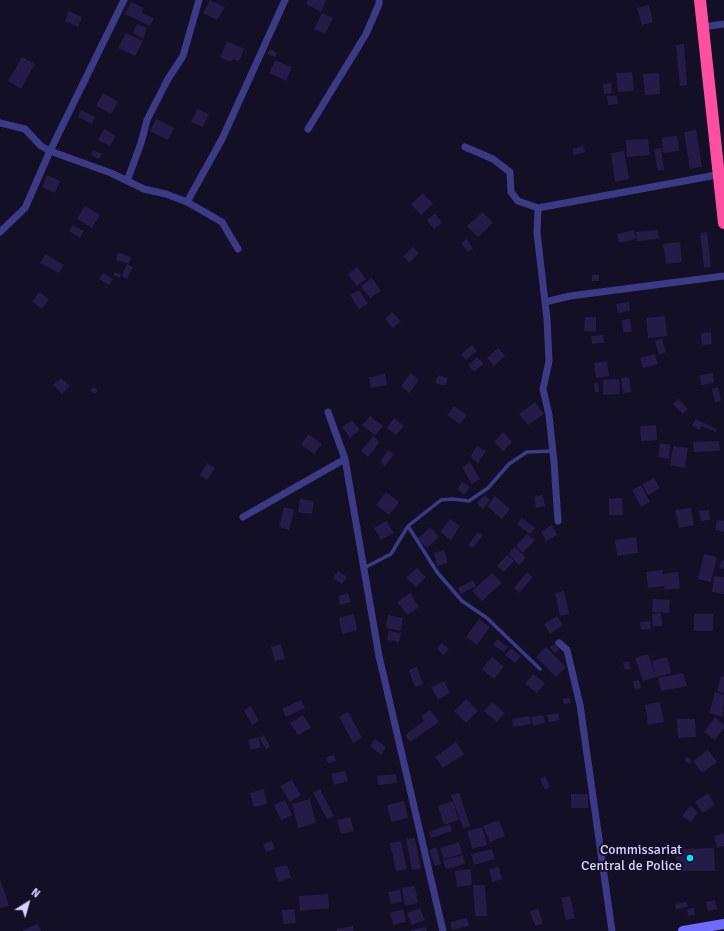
<!DOCTYPE html>
<html>
<head>
<meta charset="utf-8">
<style>
	body { margin:0 }
	#map { position:relative; width:724px; height:931px; overflow:hidden; background:#130f26; font-family:Signika,sans-serif }
	canvas { display:block }
	.north { position:absolute; left:8px; top:883px; width:40px; height:40px; -webkit-text-stroke:3px #130f26; paint-order:stroke; rotate:37deg; font-size:11px; font-weight:700; line-height:16px; text-align:center; color:#d9d4ff }
	.north::after { content:''; display:block; margin:auto; width:14px; height:18px; background:#d9d4ff; clip-path:polygon(50% 0,100% 100%,50% 72%,0 100%) }
</style>
</head>
<body>
<div id="map">
<canvas width="724" height="931"></canvas>
<div class="north">N</div>
</div>
<script>
const g = document.querySelector('canvas').getContext('2d');
g.lineJoin = 'round';
function fillPath(path, color) {
  g.fillStyle = color;
  g.fill(path, 'evenodd');
}
function poly(rows) {
  const path = new Path2D();
  for (const r of rows) {
    path.moveTo(r[0], r[1]);
    for (let i = 2; i < r.length; i += 2) path.lineTo(r[i], r[i + 1]);
  }
  return path;
}
function strokePath(path, color, width, dash) {
  g.strokeStyle = color;
  g.lineWidth = width;
  g.lineCap = dash ? 'butt' : 'round';
  g.setLineDash(dash || []);
  g.stroke(path);
}
function drawText(font, color, halo, rows, align = 'center') {
  g.font = font + ' Signika,sans-serif';
  g.lineWidth = 4;
  g.setLineDash([]);
  g.textBaseline = 'middle';
  g.strokeStyle = halo;
  g.fillStyle = color;
  for (const [text, x, y, turn = 0] of rows) {
    g.save();
    g.translate(x, y);
    g.rotate((+turn || 0) * Math.PI / 180);
    g.textAlign = isNaN(turn) ? turn : align;
    if (halo) g.strokeText(text, 0, 0);
    g.fillText(text, 0, 0);
    g.restore();
  }
}
const building = poly([
	[210,0,225,7,217,20,203,13],
	[308,0,326,0,321,12,306,4],
	[131,2,144,8,142,13,154,18,150,26,125,14],
	[649,5,653,22,642,25,637,8],
	[69,11,82,17,78,27,65,21],
	[322,13,333,18,325,34,314,29],
	[137,24,147,28,143,39,133,33],
	[126,33,143,41,135,56,118,48],
	[227,41,244,49,239,61,233,59,231,62,220,57],
	[684,44,687,85,680,86,676,45],
	[270,49,277,53,275,57,267,54],
	[22,57,35,64,21,89,8,81],
	[275,60,292,67,286,81,269,73],
	[632,72,634,91,618,92,616,73],
	[659,73,660,94,645,95,643,74],
	[611,83,612,93,604,94,603,84],
	[103,93,118,102,111,114,96,106],
	[607,96,617,96,618,104,608,105],
	[197,109,209,114,203,127,191,122],
	[81,110,95,117,92,124,78,117],
	[156,119,174,128,168,140,150,131],
	[104,129,116,136,110,146,98,140],
	[696,130,702,167,690,169,684,132],
	[677,136,679,151,663,153,662,137],
	[648,139,650,155,627,157,626,140],
	[583,146,585,152,574,155,572,149],
	[661,148,664,170,658,171,654,149],
	[93,150,102,154,99,159,91,155],
	[624,151,629,179,615,182,611,153],
	[47,175,60,181,55,193,42,187],
	[423,193,433,204,421,215,411,204],
	[85,206,100,215,92,228,77,219],
	[483,212,493,223,478,237,467,226],
	[435,213,442,223,434,229,427,220],
	[72,225,84,231,80,238,69,231],
	[634,230,636,239,619,243,617,234],
	[658,230,659,239,637,241,636,232],
	[707,232,711,267,704,268,700,233],
	[467,239,473,249,468,252,461,243],
	[680,242,682,262,666,264,663,244],
	[413,247,419,253,409,263,403,256],
	[118,252,131,257,129,264,116,260],
	[45,254,64,265,59,273,40,263],
	[127,264,133,267,127,279,122,276],
	[357,267,366,279,357,286,348,274],
	[115,272,121,275,120,278,113,275],
	[103,273,113,279,109,285,99,279],
	[592,275,599,275,599,281,592,281],
	[372,278,381,291,370,298,361,286],
	[359,290,368,304,359,309,350,295],
	[39,292,49,299,42,309,32,302],
	[629,302,630,311,618,313,616,304],
	[392,312,401,321,393,328,385,319],
	[665,316,667,336,648,338,646,318],
	[585,317,596,317,596,332,584,331],
	[630,319,632,332,623,332,622,320],
	[711,332,712,344,702,345,701,333],
	[603,335,604,343,592,344,591,336],
	[662,339,666,352,659,355,655,341],
	[472,345,477,351,466,360,461,354],
	[498,348,505,356,494,366,487,358],
	[655,354,658,364,643,368,640,358],
	[477,357,484,364,474,372,468,365],
	[607,361,609,376,596,378,594,363],
	[411,373,419,380,409,393,401,386],
	[713,373,714,383,701,385,700,375],
	[385,374,387,385,371,388,369,377],
	[438,375,448,378,445,386,435,383],
	[629,377,631,392,623,393,621,378],
	[61,378,70,386,62,394,53,385],
	[619,379,620,394,603,395,603,380],
	[598,382,599,392,595,392,594,383],
	[93,387,98,390,95,394,90,391],
	[718,387,721,401,715,402,712,389],
	[678,399,688,409,683,414,673,404],
	[535,402,544,414,528,425,519,414],
	[454,406,467,415,460,424,447,415],
	[370,416,383,426,375,435,362,425],
	[394,418,404,426,396,435,387,428],
	[695,419,717,429,716,432,701,426,700,430,692,426],
	[352,420,360,430,350,438,342,427],
	[656,425,657,440,641,441,640,426],
	[503,432,512,442,503,451,494,442],
	[308,434,322,444,314,454,301,445],
	[373,436,380,442,368,457,361,451],
	[719,441,720,451,694,452,693,442],
	[660,443,670,445,669,459,658,457],
	[477,446,486,451,478,463,470,457],
	[673,446,688,448,685,468,670,465],
	[388,450,394,454,385,466,380,462],
	[470,462,480,479,472,484,462,467],
	[207,463,215,468,207,480,200,475],
	[654,478,660,488,648,495,642,484],
	[462,482,470,487,464,495,457,489],
	[641,485,650,502,641,507,632,490],
	[386,492,399,502,389,515,376,505],
	[484,495,490,500,483,509,477,503],
	[543,495,545,506,536,508,534,497],
	[495,496,510,509,502,519,487,506],
	[622,498,623,515,609,515,609,499],
	[300,499,314,501,312,514,298,512],
	[284,507,294,510,289,530,279,527],
	[691,508,694,525,679,528,675,510],
	[709,510,710,520,701,521,699,511],
	[522,518,535,528,530,534,517,524],
	[450,519,460,526,451,540,440,532],
	[717,520,724,521,724,532,715,530],
	[386,521,394,533,381,540,374,528],
	[552,525,557,535,546,541,541,531],
	[430,527,439,537,427,548,418,539],
	[478,532,483,535,473,548,468,545],
	[527,534,535,540,523,553,516,546],
	[636,537,638,553,617,556,615,540],
	[515,547,526,558,519,565,508,554],
	[444,550,448,563,437,566,434,553],
	[704,554,717,557,711,582,698,579],
	[507,555,514,561,504,572,497,566],
	[722,560,724,561,724,569,719,567],
	[417,568,426,577,416,587,406,578],
	[662,570,663,574,678,572,680,588,665,590,664,586,648,588,646,572],
	[338,571,347,577,342,584,333,578],
	[527,572,533,577,519,593,514,588],
	[492,573,502,583,482,601,472,591],
	[714,576,724,577,724,594,712,592],
	[473,580,476,586,461,594,458,588],
	[564,591,569,614,560,616,555,593],
	[348,593,351,602,340,605,338,596],
	[410,593,419,607,407,615,397,602],
	[653,599,670,600,669,613,652,612],
	[661,613,662,626,653,626,652,614],
	[354,614,357,630,342,634,339,618],
	[694,614,713,614,713,631,694,631],
	[388,615,403,618,401,631,386,628],
	[557,616,563,625,550,634,544,624],
	[479,619,490,627,477,645,466,637],
	[650,621,651,629,641,630,640,622],
	[389,631,401,633,399,642,387,640],
	[497,639,508,647,504,652,493,645],
	[442,643,449,649,444,655,437,649],
	[281,644,285,659,275,661,271,647],
	[555,644,559,650,554,653,550,647],
	[546,647,566,667,556,677,536,657],
	[511,648,521,656,515,663,505,655],
	[648,654,655,674,652,661,667,657,671,673,643,681,635,658],
	[492,657,504,667,494,679,482,669],
	[629,661,631,669,625,670,623,663],
	[417,667,423,684,415,687,409,670],
	[683,673,687,686,661,691,658,678],
	[533,674,545,683,537,693,525,684],
	[721,676,724,677,724,693,717,691],
	[639,680,641,688,635,689,633,681],
	[444,681,450,693,438,700,431,687],
	[715,692,724,695,723,717,709,713],
	[570,698,571,703,564,704,563,699],
	[466,699,478,711,466,723,454,711],
	[301,700,305,708,286,717,282,709],
	[492,702,505,713,497,722,484,711],
	[660,702,664,722,648,725,645,705],
	[251,706,259,721,252,725,244,710],
	[430,710,439,722,410,742,405,735,424,721,421,716],
	[348,712,362,738,353,743,339,717],
	[558,713,560,720,549,722,547,715],
	[303,715,311,728,298,735,290,723],
	[543,715,545,723,533,726,531,717],
	[529,716,531,724,513,727,512,719],
	[715,717,724,725,724,728,715,740,704,732],
	[677,719,695,719,696,737,678,738],
	[264,735,270,747,266,749,259,738],
	[258,737,261,747,251,750,248,740],
	[375,739,386,747,381,755,370,746],
	[456,742,464,754,443,768,435,757],
	[708,750,717,762,702,773,693,761],
	[334,755,336,761,328,763,326,757],
	[687,757,692,761,689,764,684,760],
	[345,771,348,781,334,785,331,774],
	[396,774,397,783,378,785,377,776],
	[545,776,550,787,545,790,540,779],
	[292,780,301,795,290,802,280,786],
	[264,789,267,804,254,807,250,793],
	[320,789,334,816,327,819,313,793],
	[459,793,470,826,463,828,451,795],
	[708,793,715,805,703,813,695,802],
	[571,794,588,794,588,808,571,808],
	[310,799,316,823,298,828,292,804],
	[285,800,292,815,281,820,274,805],
	[404,801,408,818,391,822,387,805],
	[453,801,459,820,444,825,438,806],
	[690,806,698,812,691,822,682,816],
	[350,817,354,831,341,834,337,820],
	[499,820,505,836,490,842,483,826],
	[450,824,452,831,431,838,429,832],
	[482,827,487,845,472,849,467,831],
	[724,833,724,846,717,848,714,836],
	[415,838,421,868,412,870,406,839],
	[272,841,275,849,266,852,263,844],
	[401,841,407,869,396,871,390,843],
	[459,842,462,854,444,859,440,848],
	[436,847,441,864,435,866,429,850],
	[714,848,715,871,676,871,676,849],
	[492,849,495,859,474,865,471,854],
	[463,855,465,864,446,869,443,860],
	[287,865,291,878,278,882,274,868],
	[499,867,502,879,492,882,489,869],
	[471,869,472,885,457,887,455,871],
	[0,879,9,906,1,908,0,907],
	[473,885,485,885,487,916,475,916],
	[415,886,418,903,405,906,402,888],
	[400,890,402,902,391,904,388,892],
	[328,894,329,908,300,911,299,896],
	[570,896,575,918,566,920,561,898],
	[715,900,717,909,708,911,706,902],
	[687,902,688,907,676,909,675,904],
	[420,908,425,920,412,925,407,913],
	[694,908,695,915,688,916,687,909],
	[294,909,296,923,283,924,282,910],
	[403,909,406,922,393,925,390,913],
	[538,909,543,924,535,926,530,911],
	[467,918,469,926,452,930,450,922],
	[38,924,41,931,23,931,23,930],
	[353,926,354,931,337,931,337,929],
	[426,927,427,931,411,931,411,930]
]);
const lane = poly([
	[408,526,437,572,462,601,487,618,540,669],
	[364,568,391,554,408,526,441,500,452,499,469,501,488,488,509,464,527,452,553,451]
]);
const street = poly([
	[703,27,724,24],
	[0,123,25,129,41,146,50,151,111,173,144,189,166,194,187,202,222,222,238,249],
	[308,129,366,34,379,4,379,0],
	[465,147,493,159,510,172,511,192,518,201,538,208,722,174],
	[127,181,141,143,147,120,168,79,183,56,199,0],
	[187,202,222,139,285,0],
	[538,208,537,233,547,319,549,361,543,389,549,415,554,462,558,521],
	[0,232,25,208,50,151,124,0],
	[545,302,570,296,724,276],
	[328,412,345,459,379,656,443,931],
	[243,517,345,459],
	[559,643,567,650,580,705,612,931]
]);
const secondary = poly([
	[683,931,724,924]
]);
const highway = poly([
	[700,0,724,223]
]);
const markers = [
	[690,858,4,"#00e5ff"]
];
const poiNames = [
	["Commissariat",682,850],
	["Central de Police",682,866]
];
fillPath(building, '#241b47');
strokePath(lane, '#3d3a85', 3.5);
strokePath(street, '#3d3a85', 7);
strokePath(secondary, '#6f6bff', 10);
strokePath(highway, '#ff4fa3', 12);
for (const [x, y, r, color] of markers) {
  const dot = new Path2D();
  dot.arc(x, y, r, 0, 2 * Math.PI);
  g.fillStyle = color;
  g.fill(dot);
  strokePath(dot, '#130f26', 1.5);
}
drawText('14px', '#d9d4ff', '#130f26', poiNames, 'right');
</script>
</body>
</html>
